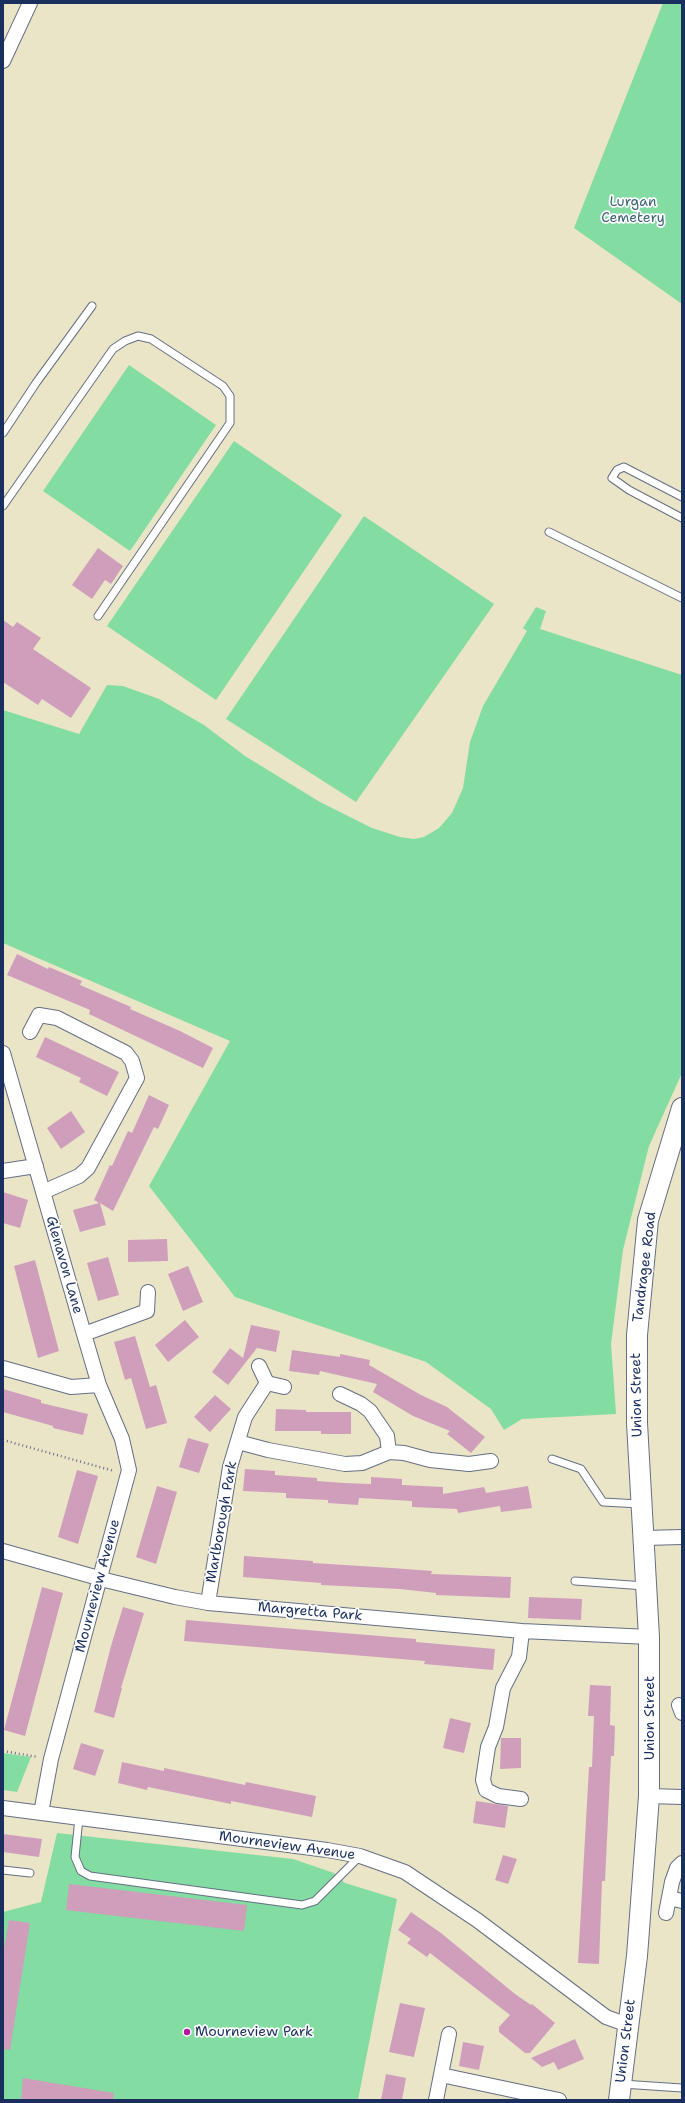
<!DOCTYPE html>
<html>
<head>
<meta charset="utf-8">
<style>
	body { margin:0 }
	#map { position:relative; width:685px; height:2103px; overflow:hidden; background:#ebe5c8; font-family:"Shantell Sans",sans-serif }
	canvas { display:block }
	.frame { position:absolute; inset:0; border:4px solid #1b2f5e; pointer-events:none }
</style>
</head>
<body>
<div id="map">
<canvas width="685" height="2103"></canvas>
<div class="frame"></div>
</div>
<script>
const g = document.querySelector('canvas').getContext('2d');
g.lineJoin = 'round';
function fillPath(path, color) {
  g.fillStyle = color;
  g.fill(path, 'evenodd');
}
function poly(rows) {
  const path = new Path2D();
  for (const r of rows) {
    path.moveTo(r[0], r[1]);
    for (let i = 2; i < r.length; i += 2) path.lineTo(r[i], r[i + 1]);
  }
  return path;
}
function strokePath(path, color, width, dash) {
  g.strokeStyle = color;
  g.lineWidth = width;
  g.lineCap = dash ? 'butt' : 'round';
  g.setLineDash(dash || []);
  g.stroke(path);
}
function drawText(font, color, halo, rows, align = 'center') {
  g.font = font + ' "Shantell Sans",sans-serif';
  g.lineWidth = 3.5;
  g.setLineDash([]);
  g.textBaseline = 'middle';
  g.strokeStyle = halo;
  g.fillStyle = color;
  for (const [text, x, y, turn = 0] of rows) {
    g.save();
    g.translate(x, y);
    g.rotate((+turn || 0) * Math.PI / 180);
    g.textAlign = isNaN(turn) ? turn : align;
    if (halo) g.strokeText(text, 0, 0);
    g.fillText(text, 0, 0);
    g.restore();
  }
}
const green = poly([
	[663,3,682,3,682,304,574,228],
	[129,365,216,425,130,551,43,491],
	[234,441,342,515,216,700,107,626],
	[364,516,494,604,356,802,226,719],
	[536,607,546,611,540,629,682,675,682,1073,649,1146,623,1250,611,1344,616,1414,522,1419,504,1430,491,1409,426,1362,235,1297,149,1186,230,1041,3,943,3,710,79,734,107,685,123,686,159,699,204,725,245,756,320,802,372,828,400,837,414,839,424,837,439,828,452,813,463,788,470,742,483,706,527,631,523,628],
	[3,1753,31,1757,17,1792,3,1790],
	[57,1833,293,1859,334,1873,345,1883,397,1899,358,2100,3,2100,3,1912,41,1902]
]);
const building = poly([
	[98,548,123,566,111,584,105,580,92,599,72,585],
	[3,620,13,627,17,622,41,638,33,649,91,688,71,718,42,699,38,705,3,682],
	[17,954,48,969,49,967,82,981,80,985,131,1007,130,1009,180,1031,213,1048,203,1068,89,1014,90,1010,7,975],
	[45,1037,119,1072,107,1096,79,1082,81,1078,36,1057],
	[149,1095,169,1105,158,1129,154,1127,113,1211,100,1203,106,1225,80,1232,73,1210,99,1203,94,1200,110,1165,112,1166,128,1131,132,1133],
	[71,1111,85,1132,61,1149,47,1128],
	[3,1192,28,1200,20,1228,3,1223],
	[167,1239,168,1261,128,1262,128,1240],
	[108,1257,119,1295,98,1301,87,1263],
	[35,1260,59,1351,38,1358,14,1266],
	[188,1266,203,1302,183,1311,168,1274],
	[185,1320,199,1337,168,1362,155,1345],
	[251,1325,280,1331,276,1352,257,1348,228,1385,212,1372,230,1348,243,1358],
	[135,1336,150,1387,156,1385,167,1423,146,1429,131,1378,125,1380,114,1342],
	[292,1350,340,1357,340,1354,370,1360,369,1365,421,1395,447,1407,485,1437,471,1453,447,1434,450,1431,413,1416,373,1392,377,1384,320,1371,319,1375,289,1371],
	[3,1389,41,1400,41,1403,88,1414,83,1435,53,1428,53,1426,3,1412],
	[215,1395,231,1409,210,1432,194,1417],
	[276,1409,306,1410,306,1412,351,1412,351,1434,321,1434,321,1431,275,1431],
	[188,1438,209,1444,199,1473,179,1467],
	[245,1469,275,1471,275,1475,317,1478,317,1481,344,1483,371,1484,371,1477,402,1479,402,1485,443,1487,443,1494,484,1487,486,1493,528,1486,532,1508,501,1512,500,1506,458,1513,457,1509,412,1507,412,1501,359,1498,358,1505,328,1503,328,1500,286,1498,286,1493,243,1491],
	[77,1470,98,1476,78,1544,58,1537],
	[157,1486,177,1492,156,1564,136,1557],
	[244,1556,313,1561,313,1563,392,1568,432,1571,431,1574,511,1577,510,1598,436,1595,436,1593,400,1589,321,1585,321,1583,243,1577],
	[42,1587,63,1593,25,1736,4,1730],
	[529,1597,582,1599,581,1620,528,1618],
	[123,1607,144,1613,121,1688,122,1688,114,1718,94,1712,111,1646],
	[186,1620,416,1639,416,1642,495,1649,493,1670,424,1664,425,1661,184,1641],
	[590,1685,611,1686,610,1725,615,1726,614,1756,611,1756,605,1881,602,1881,599,1964,578,1963,589,1767,592,1767,594,1716,588,1716],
	[450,1718,471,1723,464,1753,443,1748],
	[501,1738,521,1738,521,1768,500,1769],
	[81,1743,104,1750,95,1776,73,1769],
	[122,1762,164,1771,164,1768,245,1785,246,1782,316,1796,312,1817,231,1801,231,1804,148,1787,147,1790,118,1783],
	[476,1801,508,1806,505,1828,473,1823],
	[3,1834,42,1839,39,1857,3,1852],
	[503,1855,517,1859,508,1884,495,1880],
	[69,1884,247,1905,244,1931,66,1910],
	[411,1912,441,1933,515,1994,531,2005,532,2004,555,2023,530,2053,525,2053,499,2032,499,2027,510,2015,430,1953,427,1957,407,1943,411,1939,398,1930],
	[9,1920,30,1923,10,2050,3,2049,3,1954],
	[400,2003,425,2008,414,2057,389,2052],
	[575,2039,584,2059,558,2070,554,2062,542,2067,531,2058],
	[463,2042,484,2046,479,2070,459,2066],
	[386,2074,406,2078,402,2100,381,2100],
	[23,2078,114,2093,113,2100,21,2100]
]);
const path = poly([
	[3,1440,114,1471],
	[3,1751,38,1757]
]);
const lane = poly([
	[3,433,36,383,92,306],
	[682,497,624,467,617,470,612,478,629,490,682,518],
	[3,506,113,349,125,341,138,336,151,339,223,386,230,396,230,423,98,616],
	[549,532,682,598],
	[552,1459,581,1469,603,1502,640,1504],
	[575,1581,645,1586],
	[79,1818,75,1857,81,1871,90,1876,302,1905,315,1901,360,1856],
	[3,1870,30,1873],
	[622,2084,682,2088]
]);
const street = poly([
	[3,61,30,3],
	[30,1032,39,1015,57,1018,126,1053,132,1061,137,1078,88,1168,79,1176,43,1192],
	[3,1053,84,1334,99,1385,122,1439,129,1470,51,1759,41,1813],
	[3,1171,36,1166],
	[84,1334,147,1311,148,1292],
	[259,1366,267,1383,284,1387],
	[3,1368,71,1387,99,1385],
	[340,1394,361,1404,370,1411,387,1436,389,1452],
	[238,1442,268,1450,345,1464,362,1463,389,1452,404,1453,430,1460,469,1464,491,1461],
	[645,1538,682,1537],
	[3,1551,109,1581,175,1597,208,1603,522,1631,519,1657,503,1688,496,1727,488,1747,483,1780,486,1790,498,1796,521,1799],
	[208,1603,230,1467,245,1417,267,1383],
	[522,1631,649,1637],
	[679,1705,682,1713],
	[649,1796,682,1797],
	[3,1808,327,1850,360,1856,405,1872,477,1920,606,2017,628,2025],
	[669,1898,682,1901],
	[666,1913,672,1882,677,1868,682,1863],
	[441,2075,559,2100],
	[436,2100,449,2034]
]);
const secondary = poly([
	[619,2100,637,1956,649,1796,649,1637,637,1423,637,1335,648,1220,682,1108]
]);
const markers = [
	[187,2032,4,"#b5179e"]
];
const parkNames = [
	["Lurgan",633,202],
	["Cemetery",633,218]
];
const streetNames = [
	["Glenavon Lane",64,1265,74],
	["Tandragee Road",645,1267,-83],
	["Union Street",637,1395,-91],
	["Marlborough Park",222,1522,-80],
	["Mourneview Avenue",98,1586,-75],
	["Margretta Park",310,1612,5],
	["Union Street",650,1718,-90],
	["Mourneview Avenue",287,1846,8],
	["Union Street",626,2041,-83]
];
const poiNames = [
	["Mourneview Park",195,2032]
];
fillPath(green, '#83dca2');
fillPath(building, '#cf9ebb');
strokePath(lane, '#646f83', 9);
strokePath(street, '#646f83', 16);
strokePath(secondary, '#646f83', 22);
strokePath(path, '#646f83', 2.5, [1, 3]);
strokePath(lane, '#fff', 7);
strokePath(street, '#fff', 14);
strokePath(secondary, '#fff', 20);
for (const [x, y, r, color] of markers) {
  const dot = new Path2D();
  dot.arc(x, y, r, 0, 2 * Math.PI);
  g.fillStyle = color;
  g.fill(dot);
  strokePath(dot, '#fff', 1.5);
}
drawText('14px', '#3a6372', '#fff', parkNames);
drawText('14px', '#1b2f5e', '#fff', streetNames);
drawText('14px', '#1b2f5e', '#fff', poiNames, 'left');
</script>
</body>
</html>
